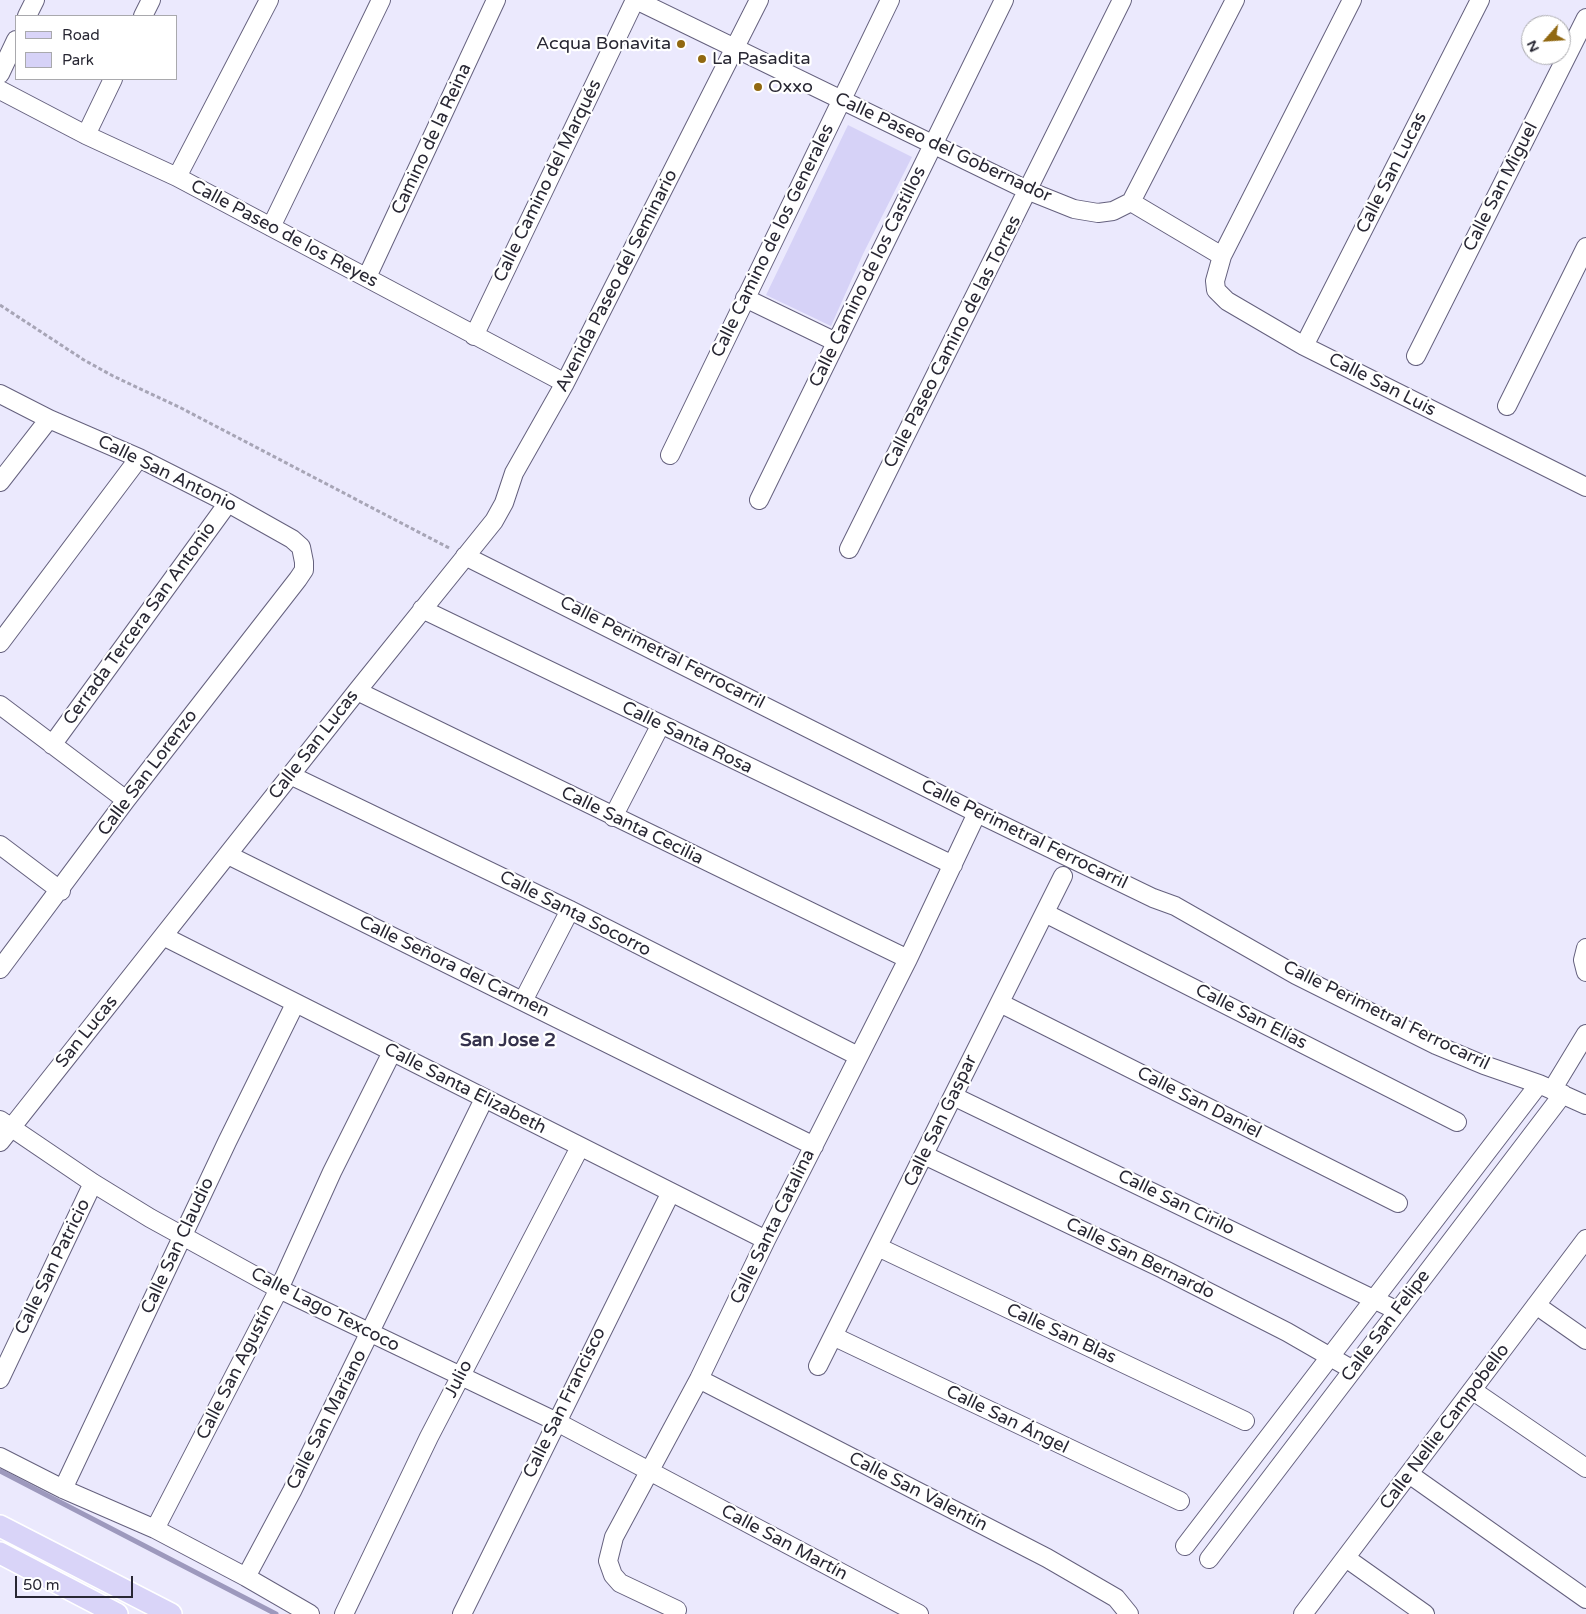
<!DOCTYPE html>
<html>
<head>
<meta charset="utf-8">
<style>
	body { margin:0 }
	#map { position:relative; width:1586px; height:1614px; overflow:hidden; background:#ebe9fd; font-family:"Varela Round",sans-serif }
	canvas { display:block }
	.legend { position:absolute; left:15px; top:15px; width:162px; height:65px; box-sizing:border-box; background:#fff; border:1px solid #a9a9ad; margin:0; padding:6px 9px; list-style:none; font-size:15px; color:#282733 }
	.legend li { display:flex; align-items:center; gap:10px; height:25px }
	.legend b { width:25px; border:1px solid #a9a9ad }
	.north { position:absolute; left:1521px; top:15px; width:50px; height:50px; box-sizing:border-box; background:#fff; border:1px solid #a9a9ad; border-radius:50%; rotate:244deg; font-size:14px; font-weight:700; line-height:20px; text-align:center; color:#282733 }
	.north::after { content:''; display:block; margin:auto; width:18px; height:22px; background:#916811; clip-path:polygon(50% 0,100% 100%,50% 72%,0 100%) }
	.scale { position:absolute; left:15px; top:1576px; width:118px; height:22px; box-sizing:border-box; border:2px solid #282733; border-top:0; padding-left:6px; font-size:15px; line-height:18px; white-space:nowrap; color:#282733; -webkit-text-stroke:4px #fff; paint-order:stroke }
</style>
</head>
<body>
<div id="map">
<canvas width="1586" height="1614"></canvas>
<ul class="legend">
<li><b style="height:6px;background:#d9d4f8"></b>Road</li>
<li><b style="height:14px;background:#d6d2f7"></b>Park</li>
</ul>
<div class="north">N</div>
<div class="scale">50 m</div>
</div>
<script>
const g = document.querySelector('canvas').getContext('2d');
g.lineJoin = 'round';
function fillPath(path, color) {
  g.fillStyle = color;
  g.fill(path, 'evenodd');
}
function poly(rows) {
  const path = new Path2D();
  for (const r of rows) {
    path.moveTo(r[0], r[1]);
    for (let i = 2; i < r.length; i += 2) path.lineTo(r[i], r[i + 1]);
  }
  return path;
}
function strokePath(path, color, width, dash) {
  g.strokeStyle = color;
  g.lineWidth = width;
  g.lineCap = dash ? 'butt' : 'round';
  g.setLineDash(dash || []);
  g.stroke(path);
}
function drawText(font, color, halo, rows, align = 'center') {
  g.font = font + ' "Varela Round",sans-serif';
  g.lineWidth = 4.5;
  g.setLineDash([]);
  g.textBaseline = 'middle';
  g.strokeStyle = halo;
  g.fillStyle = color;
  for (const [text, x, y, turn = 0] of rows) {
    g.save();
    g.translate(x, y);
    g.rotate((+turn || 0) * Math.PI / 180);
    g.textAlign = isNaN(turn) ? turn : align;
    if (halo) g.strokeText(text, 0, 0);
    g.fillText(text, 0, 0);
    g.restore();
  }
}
const green = poly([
	[848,125,912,157,863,254,831,326,766,295]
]);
const stream = poly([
	[0,1471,276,1614]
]);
const path = poly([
	[0,305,84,360,113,376,181,408,451,549]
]);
const minor = poly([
	[636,0,1029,191,1074,209,1098,213,1113,211,1131,202,1235,0],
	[1352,0,1222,256,1215,281,1216,290,1227,301,1304,346,1586,487],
	[27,16,35,0],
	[143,16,151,0],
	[0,74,16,40],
	[0,90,86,135,177,177,565,383],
	[86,135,113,79],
	[177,177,269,0],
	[1131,202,1222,256],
	[271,227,381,0],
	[367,277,496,0],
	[745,298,836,342],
	[474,336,635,0],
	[1304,346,1480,0],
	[1416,356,1586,18],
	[0,394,49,419,139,458,228,503,292,539,301,547,304,562,304,570,298,579,126,800,0,969],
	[1507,406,1586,247],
	[670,455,890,0],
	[0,482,49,419],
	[759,500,1004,0],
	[849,549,1122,0],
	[465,556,977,813,1153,898,1175,906,1296,975,1436,1045,1484,1065,1539,1084,1586,1105],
	[422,609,953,865],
	[0,643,139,458],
	[357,691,908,959],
	[0,705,126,800],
	[52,745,228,503],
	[290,775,570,910,858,1056],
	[613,817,660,726],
	[0,845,61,891],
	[228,855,814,1146],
	[1045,913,1457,1122],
	[163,936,766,1240],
	[1586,948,1583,960,1586,972],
	[523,1001,570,910],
	[1000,1003,1398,1203],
	[1552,1090,1586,1034],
	[953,1096,1398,1311],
	[0,1120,93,1183,150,1218,279,1289,555,1421,919,1614],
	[0,1142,357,691,494,521,504,503,514,473,565,383,759,0],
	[924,1155,1163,1269,1287,1332,1353,1370],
	[878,1247,1245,1421],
	[1536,1305,1586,1340],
	[835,1337,1180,1501],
	[818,1366,1063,876],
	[0,1379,93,1183],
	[699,1379,1047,1558,1116,1598,1129,1614],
	[1472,1390,1586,1468],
	[0,1457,63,1489,155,1529,246,1577,310,1614],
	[1409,1474,1586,1599],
	[63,1489,227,1142,295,1004],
	[155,1529,279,1289,332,1172,392,1052],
	[1185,1546,1539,1084],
	[1346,1558,1425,1614],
	[1209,1559,1563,1094],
	[246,1577,292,1491,484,1099],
	[677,1610,620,1583,613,1575,608,1561,614,1537,699,1379,766,1240,908,959,977,813],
	[344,1614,429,1437,580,1147],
	[462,1614,671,1192],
	[1303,1614,1586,1239]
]);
const major = poly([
	[0,1526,171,1614],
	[0,1553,117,1614]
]);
const markers = [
	[681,44,5,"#916811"],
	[702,59,5,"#916811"],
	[758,87,5,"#916811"]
];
const poiNames = [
	["Acqua Bonavita",671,44,"right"],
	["La Pasadita",712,59],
	["Oxxo",768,87]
];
const streetNames = [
	["Camino de la Reina",432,139,-65],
	["Calle Paseo del Gobernador",943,148,25],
	["Calle San Lucas",1392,173,-63],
	["Calle Camino del Marqués",548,181,-64],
	["Calle San Miguel",1501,187,-63],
	["Calle Paseo de los Reyes",284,234,28],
	["Calle Camino de los Generales",773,241,-64],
	["Calle Camino de los Castillos",868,277,-64],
	["Avenida Paseo del Seminario",617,281,-63],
	["Calle Paseo Camino de las Torres",953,342,-63],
	["Calle San Luis",1382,385,27],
	["Calle San Antonio",167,474,26],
	["Cerrada Tercera San Antonio",140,624,-54],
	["Calle Perimetral Ferrocarril",662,653,27],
	["Calle Santa Rosa",687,738,26],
	["Calle San Lucas",314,745,-52],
	["Calle San Lorenzo",148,773,-53],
	["Calle Santa Cecilia",632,826,26],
	["Calle Perimetral Ferrocarril",1024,835,26],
	["Calle Santa Socorro",575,914,27],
	["Calle Señora del Carmen",454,967,26],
	["Calle Perimetral Ferrocarril",1386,1016,26],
	["Calle San Elías",1251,1017,27],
	["San Lucas",87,1032,-51],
	["Calle Santa Elizabeth",465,1089,27],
	["Calle San Daniel",1199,1103,27],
	["Calle San Gaspar",941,1121,-64],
	["Calle San Cirilo",1176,1203,26],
	["Calle Santa Catalina",773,1227,-64],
	["Calle San Claudio",178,1246,-65],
	["Calle San Bernardo",1140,1259,26],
	["Calle San Patricio",53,1267,-64],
	["Calle Lago Texcoco",325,1310,27],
	["Calle San Felipe",1386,1326,-53],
	["Calle San Blas",1061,1334,25],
	["Calle San Agustín",236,1372,-63],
	["Julio",459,1379,-63],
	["Calle San Francisco",565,1403,-64],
	["Calle San Mariano",327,1420,-63],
	["Calle San Ángel",1007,1420,26],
	["Calle Nellie Campobello",1445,1427,-53],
	["Calle San Valentín",918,1492,27],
	["Calle San Martín",784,1543,28]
];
const neighbourhoodNames = [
	["San Jose 2",508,1041]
];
fillPath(green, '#d6d2f7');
strokePath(stream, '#9d99bd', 5);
strokePath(minor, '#65617e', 20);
strokePath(major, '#fff', 24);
strokePath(path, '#a7a5b6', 3, [4, 2.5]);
strokePath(minor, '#fff', 18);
strokePath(major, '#d9d4f8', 21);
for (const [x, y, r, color] of markers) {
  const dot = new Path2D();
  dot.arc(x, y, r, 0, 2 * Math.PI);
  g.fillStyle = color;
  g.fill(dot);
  strokePath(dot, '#fff', 2);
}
drawText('18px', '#282733', '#fff', poiNames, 'left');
drawText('18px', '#282733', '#fff', streetNames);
drawText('bold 19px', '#35324c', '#fff', neighbourhoodNames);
</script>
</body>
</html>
